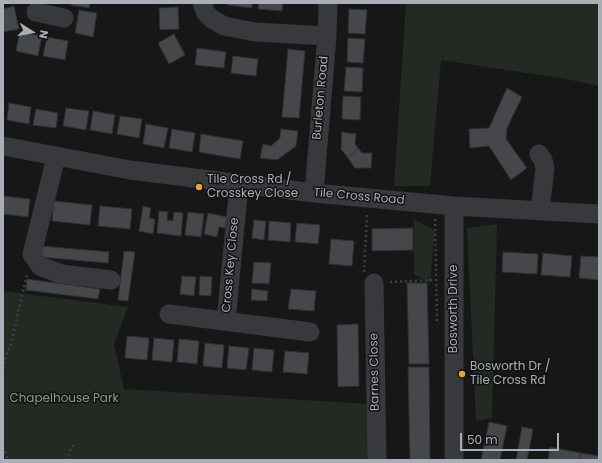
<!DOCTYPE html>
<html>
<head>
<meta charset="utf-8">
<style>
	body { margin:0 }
	#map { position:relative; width:602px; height:463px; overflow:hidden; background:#171718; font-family:Poppins,sans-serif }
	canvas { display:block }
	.frame { position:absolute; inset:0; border:4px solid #aaafb7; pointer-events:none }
	.north { position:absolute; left:12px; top:12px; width:40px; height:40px; -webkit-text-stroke:3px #121213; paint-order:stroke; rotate:101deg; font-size:11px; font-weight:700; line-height:16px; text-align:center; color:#aaafb7 }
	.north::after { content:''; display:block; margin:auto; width:14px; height:18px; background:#aaafb7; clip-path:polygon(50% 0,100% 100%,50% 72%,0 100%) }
	.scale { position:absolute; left:460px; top:433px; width:99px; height:18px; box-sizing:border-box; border:2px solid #aaafb7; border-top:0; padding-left:5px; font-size:12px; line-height:14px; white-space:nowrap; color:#aaafb7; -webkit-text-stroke:3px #121213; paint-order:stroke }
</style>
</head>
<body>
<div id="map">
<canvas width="602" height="463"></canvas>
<div class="frame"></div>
<div class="north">N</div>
<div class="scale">50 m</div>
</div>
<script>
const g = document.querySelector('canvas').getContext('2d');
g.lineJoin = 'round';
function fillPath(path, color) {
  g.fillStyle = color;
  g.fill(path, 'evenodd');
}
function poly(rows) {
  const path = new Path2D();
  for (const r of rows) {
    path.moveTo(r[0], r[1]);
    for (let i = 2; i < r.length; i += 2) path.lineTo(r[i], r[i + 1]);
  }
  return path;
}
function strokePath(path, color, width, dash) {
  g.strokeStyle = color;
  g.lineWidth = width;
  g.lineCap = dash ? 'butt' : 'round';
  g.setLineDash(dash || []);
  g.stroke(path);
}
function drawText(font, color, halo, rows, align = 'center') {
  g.font = font + ' Poppins,sans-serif';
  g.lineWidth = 3;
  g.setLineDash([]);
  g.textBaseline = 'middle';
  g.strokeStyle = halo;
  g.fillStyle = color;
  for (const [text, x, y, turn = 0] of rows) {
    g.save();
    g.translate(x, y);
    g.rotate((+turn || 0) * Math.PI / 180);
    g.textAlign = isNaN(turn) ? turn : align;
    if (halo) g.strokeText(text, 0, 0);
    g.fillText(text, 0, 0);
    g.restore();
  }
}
const green = poly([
	[406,3,599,3,599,86,566,79,441,60,430,186,394,186],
	[414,219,435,231,430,283,414,274],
	[497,224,492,418,476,421,467,228],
	[3,291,128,307,114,344,124,389,369,404,368,460,3,460]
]);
const building = poly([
	[71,3,90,3,89,8,71,5,71,3],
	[228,3,252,3,252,8,228,5,228,3],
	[259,3,283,3,282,11,258,9,259,3],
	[14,6,19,29,3,32,3,9,14,6],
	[178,7,179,29,160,30,159,8,178,7],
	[349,9,367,10,365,34,348,33,349,9],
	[79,10,97,13,93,37,75,33,79,10],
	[20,32,42,36,38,56,16,51,20,32],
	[174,34,185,55,169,64,158,43,174,34],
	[47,37,68,41,65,60,43,56,47,37],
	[348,38,365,39,363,63,347,62,348,38],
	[197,48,226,52,224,68,195,65,197,48],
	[288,49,305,51,299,118,282,117,288,49],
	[233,56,258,59,256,76,231,73,233,56],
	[346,67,363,68,362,92,344,91,346,67],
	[507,88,522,97,507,128,506,139,527,168,511,180,489,146,470,148,469,129,489,128,507,88],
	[343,96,361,97,360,120,342,119,343,96],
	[9,103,31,107,29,124,7,120,9,103],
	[66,108,89,111,86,130,63,126,66,108],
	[36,109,58,113,56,128,33,125,36,109],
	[93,111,115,115,112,134,90,130,93,111],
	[120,116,142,119,139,138,117,134,120,116],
	[146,124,168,128,164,148,143,144,146,124],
	[172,129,195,133,192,152,169,148,172,129],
	[281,129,298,131,296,146,277,160,260,158,263,144,271,146,280,138,281,129],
	[342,132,356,134,355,144,358,148,348,158,341,149,342,132],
	[201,134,243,141,240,159,199,152,201,134],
	[358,148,362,153,372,153,371,168,355,168,348,158,358,148],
	[3,196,30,199,28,217,3,214,3,196],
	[54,201,92,205,90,225,52,221,54,201],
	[100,206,132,209,130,229,98,226,100,206],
	[143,206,151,208,149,218,155,219,153,234,139,231,143,206],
	[159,211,168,212,167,220,173,221,174,212,183,213,181,236,157,233,159,211],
	[188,212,204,214,201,237,185,235,188,212],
	[208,213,227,217,225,228,219,227,217,237,204,234,208,213],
	[254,220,266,221,264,240,252,238,254,220],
	[269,221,291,223,290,242,268,240,269,221],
	[297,223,320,225,318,244,295,242,297,223],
	[413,228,413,250,372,251,372,229,413,228],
	[331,239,354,241,352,266,329,264,331,239],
	[41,246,109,252,108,263,40,257,41,246],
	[124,251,135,252,128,301,118,300,124,251],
	[503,252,538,254,537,274,502,272,503,252],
	[543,253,572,256,570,277,541,275,543,253],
	[581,256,599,257,599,280,579,278,581,256],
	[254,262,271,263,269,284,252,283,254,262],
	[182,276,196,277,194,296,180,294,182,276],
	[200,276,212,277,211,296,199,295,200,276],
	[27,279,100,289,98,299,26,290,27,279],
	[407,283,427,283,429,364,409,364,407,283],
	[252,289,268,291,267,301,251,300,252,289],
	[291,289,316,291,314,311,288,309,291,289],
	[358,324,359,386,338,387,337,325,358,324],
	[127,336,149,338,147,360,125,358,127,336],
	[154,338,174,340,172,362,152,360,154,338],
	[179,339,199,341,197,364,177,362,179,339],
	[205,343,224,345,222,368,203,366,205,343],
	[229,346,249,348,246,370,227,368,229,346],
	[254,348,274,350,272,372,252,370,254,348],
	[285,351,309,353,307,374,283,372,285,351],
	[408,367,429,367,430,460,410,460,408,367],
	[489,422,507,426,500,460,481,460,489,422],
	[522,427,533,429,527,460,516,460,522,427],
	[550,447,581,453,579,460,548,460,550,447],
	[581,453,599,456,599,460,579,460,581,453]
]);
const path = poly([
	[435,219,437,322],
	[364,272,367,213],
	[390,282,436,280],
	[3,369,6,355,10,348,27,274],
	[3,447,9,460],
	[66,460,73,445]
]);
const minor = poly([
	[202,3,206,13,212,19,224,26,255,32,327,36],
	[36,12,64,18],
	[3,146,130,170,314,193,454,206,599,214],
	[539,154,543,160,545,168,540,211],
	[56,157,32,254,40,266,61,274,111,280],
	[314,193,327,36,328,3],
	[454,206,454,460],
	[374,283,377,460],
	[169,314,310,332],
	[226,321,239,184]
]);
const markers = [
	[199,187,4,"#e1a446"],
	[462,374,4,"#e1a446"]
];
const streetNames = [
	["Burleton Road",321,98,-85],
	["Tile Cross Road",359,197,5],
	["Cross Key Close",231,265,-85],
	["Bosworth Drive",454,309,-90],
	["Barnes Close",375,372,-91]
];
const poiNames = [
	["Tile Cross Rd /",207,180],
	["Crosskey Close",207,194],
	["Bosworth Dr /",470,367],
	["Tile Cross Rd",470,381]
];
const parkNames = [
	["Chapelhouse Park",64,399]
];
fillPath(green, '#232a24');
fillPath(building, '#46474b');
strokePath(building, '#313134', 1);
strokePath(path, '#3e4044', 2.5, [2, 3]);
strokePath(minor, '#38393d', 19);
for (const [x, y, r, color] of markers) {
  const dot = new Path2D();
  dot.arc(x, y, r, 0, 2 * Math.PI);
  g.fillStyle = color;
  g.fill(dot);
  strokePath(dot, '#121213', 1.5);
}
drawText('12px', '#aaafb7', '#121213', streetNames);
drawText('12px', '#aaafb7', '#121213', poiNames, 'left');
drawText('12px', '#83a083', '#121213', parkNames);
</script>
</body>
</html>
